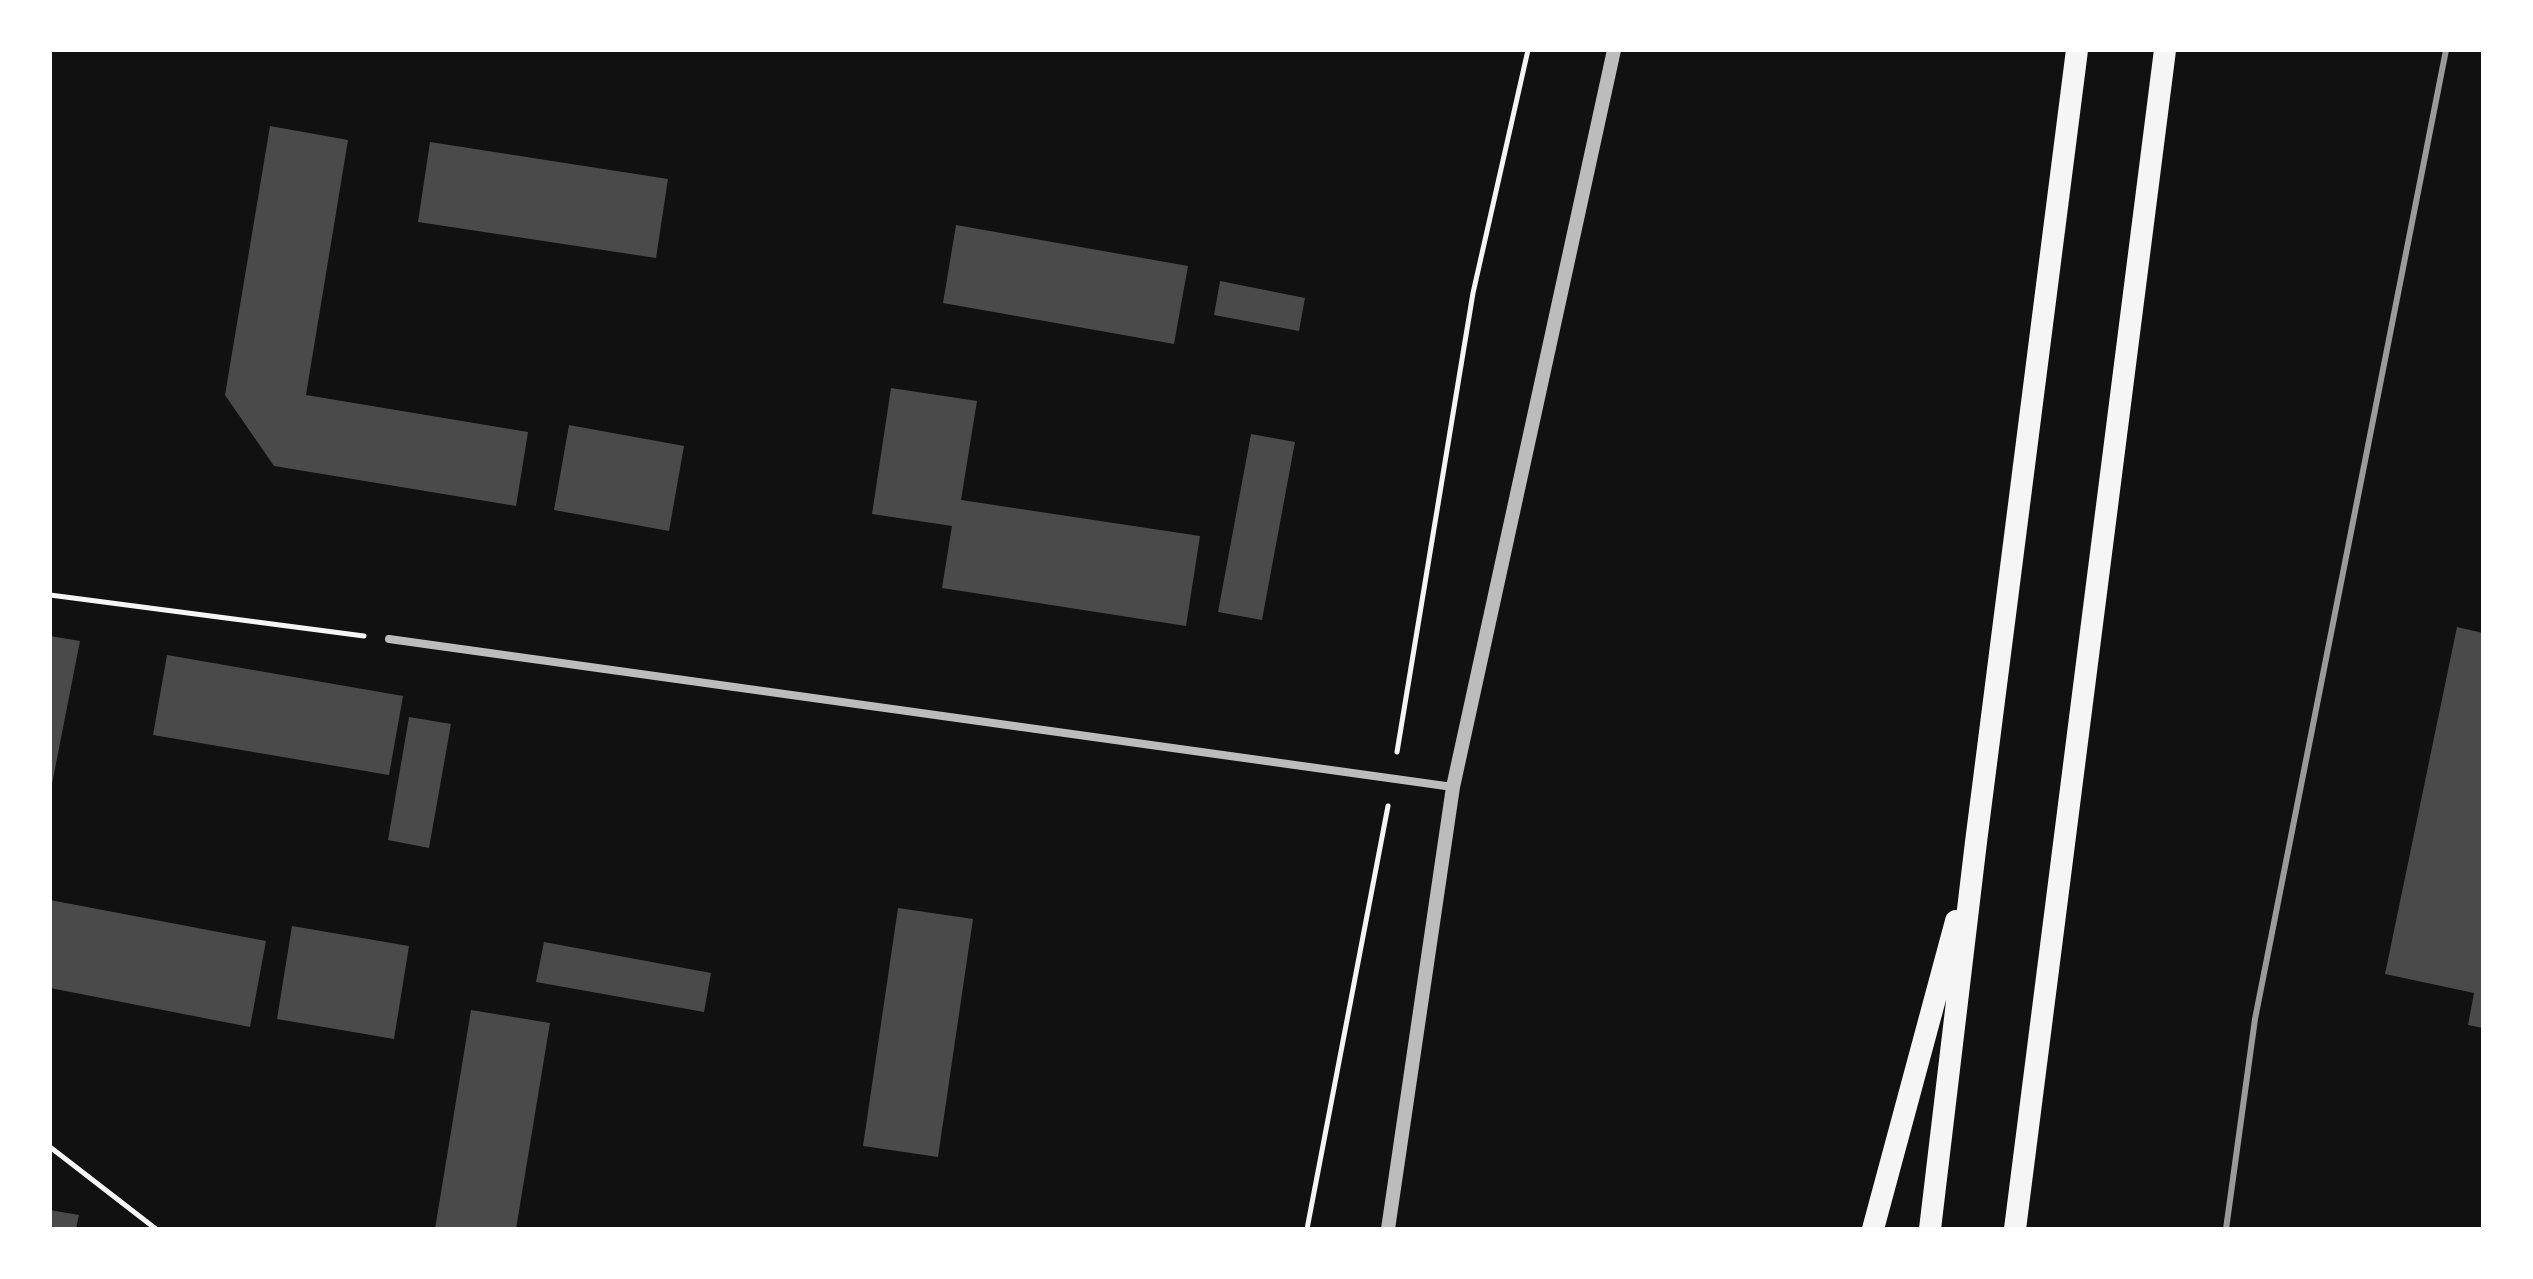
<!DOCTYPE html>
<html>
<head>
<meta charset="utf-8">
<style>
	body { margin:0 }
	#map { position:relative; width:2533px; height:1279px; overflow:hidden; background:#111; font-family:"Varela Round",sans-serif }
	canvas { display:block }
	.frame { position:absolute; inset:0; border:52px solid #fff; pointer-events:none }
</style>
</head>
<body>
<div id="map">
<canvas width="2533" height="1279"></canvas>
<div class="frame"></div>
</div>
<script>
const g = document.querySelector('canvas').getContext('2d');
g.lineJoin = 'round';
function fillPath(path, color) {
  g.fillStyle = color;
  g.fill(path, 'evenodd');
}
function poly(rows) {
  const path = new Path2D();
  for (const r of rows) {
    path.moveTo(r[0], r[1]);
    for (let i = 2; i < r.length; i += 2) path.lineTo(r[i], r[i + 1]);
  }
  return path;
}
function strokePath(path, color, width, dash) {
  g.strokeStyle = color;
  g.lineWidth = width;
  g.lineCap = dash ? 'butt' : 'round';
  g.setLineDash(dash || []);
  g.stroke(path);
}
const building = poly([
	[270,126,348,140,306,395,528,432,516,506,274,466,225,395],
	[430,142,668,179,656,258,418,222],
	[956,225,1188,266,1174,344,943,303],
	[1220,281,1305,298,1299,331,1214,315],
	[891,388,977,401,961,500,1200,536,1186,626,942,588,952,526,872,514],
	[569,425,684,446,669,531,554,510],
	[1251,434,1295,442,1262,620,1218,612],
	[2457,627,2483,633,2483,1028,2468,1025,2474,993,2385,974],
	[50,636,80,641,51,789,50,789],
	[167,655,403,696,389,775,153,735],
	[409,717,451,724,429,848,388,840],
	[50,900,266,941,250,1027,50,988],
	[898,908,973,919,938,1157,863,1146],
	[292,926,409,946,394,1039,277,1019],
	[544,942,711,973,704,1012,536,982],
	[471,1010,550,1023,516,1229,435,1229],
	[50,1210,79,1215,76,1229,50,1229]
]);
const path = poly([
	[50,595,364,636],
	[1397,752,1473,293,1528,50],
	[50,1147,156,1229],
	[1307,1229,1388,806]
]);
const minor = poly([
	[389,639,1453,787]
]);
const tertiary = poly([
	[1388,1229,1453,787,1614,50]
]);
const trunk = poly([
	[1873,1229,1956,921],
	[1930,1229,1976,842,2077,50],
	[2015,1229,2165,50]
]);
const rail = poly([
	[2226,1229,2255,1019,2446,50]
]);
fillPath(building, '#4a4a4a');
strokePath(path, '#f5f5f5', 5);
strokePath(minor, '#bcbcbc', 8);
strokePath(tertiary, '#bcbcbc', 14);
strokePath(trunk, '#f5f5f5', 22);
strokePath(rail, '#9a9a9a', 6);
</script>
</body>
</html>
